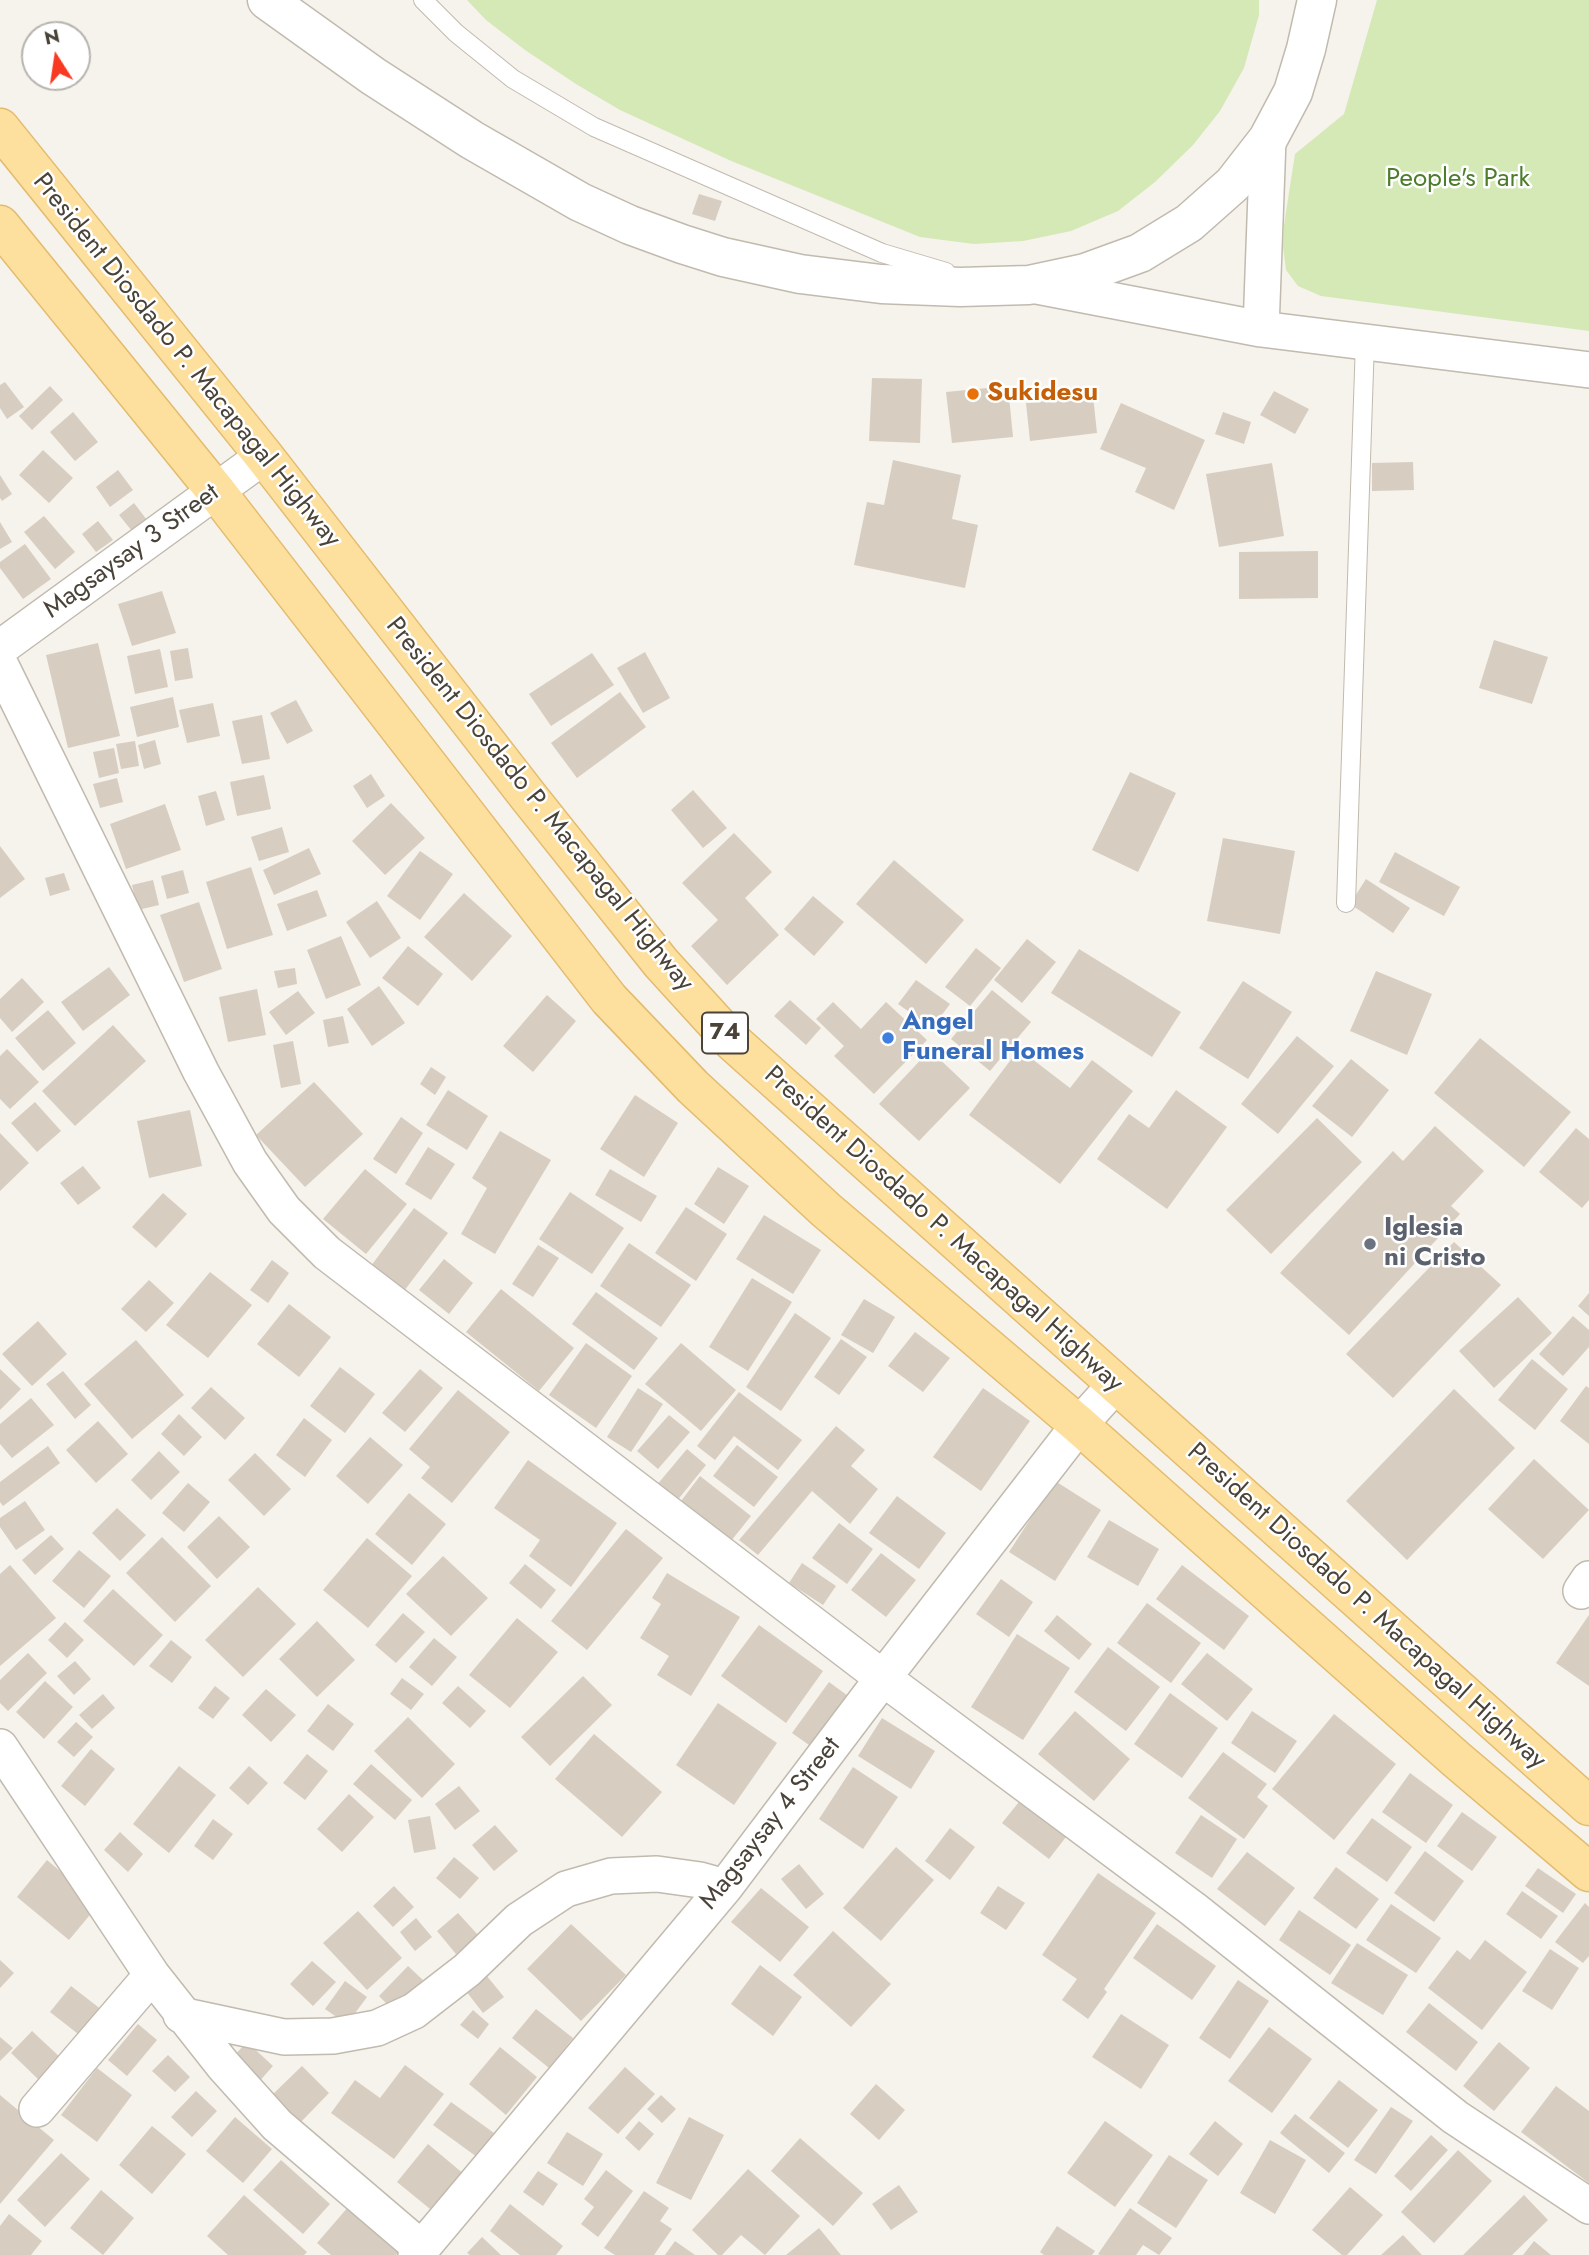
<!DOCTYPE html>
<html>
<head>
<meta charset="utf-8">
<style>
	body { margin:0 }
	#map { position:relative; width:1589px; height:2255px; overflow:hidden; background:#f6f2ec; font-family:Jost,sans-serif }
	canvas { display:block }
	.north { position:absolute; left:21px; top:21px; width:70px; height:70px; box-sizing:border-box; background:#fff; border:2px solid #b7b4b0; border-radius:50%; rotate:348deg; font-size:19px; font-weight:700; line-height:28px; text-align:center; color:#4a4339 }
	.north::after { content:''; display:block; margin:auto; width:24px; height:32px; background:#f73a21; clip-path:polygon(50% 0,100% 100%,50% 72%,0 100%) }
</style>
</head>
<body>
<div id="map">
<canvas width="1589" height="2255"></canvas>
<div class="north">N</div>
</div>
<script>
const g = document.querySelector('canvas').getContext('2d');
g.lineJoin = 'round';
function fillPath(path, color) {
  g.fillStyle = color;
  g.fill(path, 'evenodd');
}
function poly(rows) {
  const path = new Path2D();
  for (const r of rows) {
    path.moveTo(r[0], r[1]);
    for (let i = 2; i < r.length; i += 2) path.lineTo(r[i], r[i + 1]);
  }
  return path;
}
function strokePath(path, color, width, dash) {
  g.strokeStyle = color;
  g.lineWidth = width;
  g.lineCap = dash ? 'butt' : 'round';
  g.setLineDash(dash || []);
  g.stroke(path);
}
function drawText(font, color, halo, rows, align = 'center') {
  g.font = font + ' Jost,sans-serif';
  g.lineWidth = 5;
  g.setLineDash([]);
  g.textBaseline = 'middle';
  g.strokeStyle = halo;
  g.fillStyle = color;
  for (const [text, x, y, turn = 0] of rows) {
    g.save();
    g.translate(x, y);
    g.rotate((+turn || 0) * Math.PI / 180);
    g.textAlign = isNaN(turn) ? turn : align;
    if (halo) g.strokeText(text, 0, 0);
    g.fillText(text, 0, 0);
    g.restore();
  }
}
const green = poly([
	[467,0,1259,0,1259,15,1244,68,1220,111,1193,145,1155,182,1118,211,1071,231,1023,241,974,244,920,237,729,160,620,110,576,84,525,50,486,20],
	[1377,0,1589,0,1589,331,1321,296,1298,286,1286,270,1283,247,1284,225,1295,154,1344,114]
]);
const building = poly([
	[699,194,722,201,715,221,692,214],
	[872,378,922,379,920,443,869,441],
	[5,382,24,407,7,419,0,408,0,385],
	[50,386,63,400,32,430,19,416],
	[1008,386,1013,437,952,443,946,392],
	[1274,391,1309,409,1295,434,1260,415],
	[1093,396,1097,433,1030,441,1026,403],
	[1121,403,1205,440,1174,510,1135,492,1146,468,1100,449],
	[73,412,98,442,75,461,50,432],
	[1223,412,1251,422,1244,444,1215,434],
	[43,450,73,478,49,503,19,475],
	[893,460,961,475,952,519,978,525,965,588,854,565,867,502,884,505],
	[1413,462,1414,490,1372,491,1372,463],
	[1272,463,1284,536,1219,547,1206,474],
	[118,470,133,490,110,507,96,487],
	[0,475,12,494,2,501,0,498],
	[134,503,147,520,132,531,119,515],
	[44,516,75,552,55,569,24,532],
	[98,521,113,540,96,552,82,534],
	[0,522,12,542,0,549],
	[25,544,51,579,23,599,0,568,0,562],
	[1318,551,1318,598,1239,599,1239,552],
	[162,591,176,633,132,646,118,604],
	[1494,640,1548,657,1532,704,1479,688],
	[98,643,120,736,68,748,46,655],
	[188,648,193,678,175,681,170,651],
	[160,649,168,687,135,694,127,656],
	[645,652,670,698,643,713,617,668],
	[592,653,614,685,551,726,529,694],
	[620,692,646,727,577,778,551,743],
	[173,697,179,727,137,737,130,707],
	[296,700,313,731,287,744,270,713],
	[213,703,220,736,187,743,179,710],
	[262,715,270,759,242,764,232,721],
	[155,740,161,764,144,769,138,745],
	[135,741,139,766,121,769,116,744],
	[114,748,119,773,99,778,93,752],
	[1130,772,1176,793,1138,872,1092,850],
	[371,774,385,796,367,808,353,786],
	[264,775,271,809,237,816,230,782],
	[117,778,123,802,100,808,93,784],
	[693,790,727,828,703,848,671,810],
	[216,791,225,820,206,826,198,796],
	[391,803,425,838,385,875,352,841],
	[165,804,181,850,126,869,110,824],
	[282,827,289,852,259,861,251,837],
	[734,833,772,872,745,898,779,935,727,985,691,946,718,920,682,883],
	[1223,838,1295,851,1280,934,1207,921],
	[0,846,25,879,0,898],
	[309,848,321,874,274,895,263,870],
	[420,851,453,874,420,920,387,896],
	[1395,852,1460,887,1444,916,1379,882],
	[894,860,964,920,926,964,856,904],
	[251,867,273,935,227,949,206,882],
	[183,870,189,893,167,899,161,876],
	[64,873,70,890,50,896,45,878],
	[1366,879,1410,908,1393,933,1350,904],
	[153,880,159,905,138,910,132,885],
	[317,890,327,916,287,931,277,904],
	[464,893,512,936,472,981,424,937],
	[813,896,844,922,814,956,784,929],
	[377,901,401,938,370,958,346,922],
	[199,902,222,969,184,982,160,915],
	[341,936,361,985,326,999,307,950],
	[1027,939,1056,962,1022,1003,994,980],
	[408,946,443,974,418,1006,382,978],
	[976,948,1001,968,970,1006,945,987],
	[1079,949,1181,1012,1152,1057,1051,993],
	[109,967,130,995,83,1031,61,1002],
	[295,968,297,984,278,988,274,971],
	[1376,971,1432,994,1407,1055,1350,1031],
	[22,978,44,1002,12,1032,0,1018,0,999],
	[916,980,950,1004,932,1028,898,1004],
	[1243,981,1292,1012,1248,1079,1199,1048],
	[379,986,405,1023,372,1046,347,1009],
	[257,989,266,1035,228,1042,219,997],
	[992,990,1031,1022,990,1071,951,1039],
	[298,991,315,1013,286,1035,269,1012],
	[547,995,576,1021,533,1072,503,1046],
	[790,1000,821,1028,806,1045,774,1016],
	[833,1002,861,1029,886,1002,927,1040,874,1094,834,1056,844,1046,816,1019],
	[48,1010,76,1043,43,1071,15,1038],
	[343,1016,349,1043,328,1047,323,1020],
	[113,1025,146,1061,75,1126,42,1091],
	[1297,1036,1334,1066,1278,1134,1241,1104],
	[1480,1038,1571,1112,1524,1167,1434,1093],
	[293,1041,301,1084,281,1088,273,1045],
	[7,1049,39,1082,10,1109,0,1099,0,1056],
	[1019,1049,1070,1088,1092,1060,1133,1091,1060,1184,969,1115],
	[930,1050,970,1088,919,1141,879,1104],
	[1351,1059,1389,1090,1352,1137,1312,1106],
	[431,1067,446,1077,435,1095,420,1084],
	[314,1082,363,1134,305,1187,256,1135],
	[448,1090,488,1116,467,1150,426,1125],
	[1176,1090,1227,1127,1167,1209,1097,1159,1129,1114,1149,1128],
	[635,1095,678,1123,644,1177,600,1149],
	[35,1102,61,1131,37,1152,11,1123],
	[190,1110,202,1166,149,1178,137,1121],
	[401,1117,423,1133,396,1174,373,1159],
	[1317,1118,1362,1162,1271,1254,1226,1210],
	[1435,1126,1484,1171,1451,1206,1460,1214,1349,1335,1280,1273,1393,1151,1403,1161],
	[1576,1128,1589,1139,1589,1200,1582,1208,1539,1172],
	[500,1131,551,1160,495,1254,461,1234,487,1188,472,1178],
	[0,1133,29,1163,0,1191],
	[428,1147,455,1164,431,1200,405,1184],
	[83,1166,101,1188,78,1205,60,1183],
	[718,1167,749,1186,724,1224,694,1204],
	[365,1169,407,1204,366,1254,323,1219],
	[610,1169,657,1196,641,1222,595,1195],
	[570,1192,624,1228,592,1274,539,1239],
	[163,1193,187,1214,156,1248,132,1227],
	[686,1207,727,1234,696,1281,655,1253],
	[414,1208,448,1233,404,1291,371,1266],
	[764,1215,821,1250,793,1294,736,1259],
	[1454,1242,1501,1285,1393,1398,1346,1354],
	[629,1243,691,1285,661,1327,600,1286],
	[538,1245,559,1258,533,1297,512,1284],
	[444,1259,473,1283,449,1314,419,1290],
	[272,1260,289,1273,268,1303,250,1290],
	[210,1272,252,1305,208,1358,166,1325],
	[752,1278,792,1302,748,1371,709,1347],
	[149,1280,174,1303,146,1332,121,1309],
	[501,1289,574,1348,539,1391,466,1332],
	[596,1292,658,1338,634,1370,572,1324],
	[1589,1293,1589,1316,1578,1306],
	[1518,1297,1552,1333,1494,1388,1459,1351],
	[864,1299,895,1317,873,1353,841,1335],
	[289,1304,331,1337,299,1377,257,1344],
	[795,1313,831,1338,781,1411,746,1387],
	[1573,1316,1589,1330,1589,1347,1563,1376,1539,1354],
	[38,1321,67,1354,32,1386,2,1354],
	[915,1332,950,1358,923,1392,888,1366],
	[841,1339,867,1357,839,1395,814,1377],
	[136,1340,184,1395,132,1439,84,1384],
	[586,1343,632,1376,596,1428,549,1395],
	[681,1343,736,1390,701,1431,645,1384],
	[1532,1359,1568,1389,1535,1430,1498,1400],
	[340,1367,375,1394,345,1433,310,1406],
	[0,1369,21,1389,0,1410],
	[420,1369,443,1388,405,1432,382,1413],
	[63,1371,91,1405,75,1419,46,1384],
	[1586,1386,1589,1388,1589,1444,1560,1421],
	[211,1387,245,1418,225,1440,191,1408],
	[638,1388,663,1404,631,1452,607,1437],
	[983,1388,1030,1421,981,1491,933,1457],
	[1454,1389,1515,1448,1407,1560,1346,1501],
	[458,1390,510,1432,452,1503,421,1478,430,1467,409,1449],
	[739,1392,802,1440,778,1470,734,1436,715,1460,697,1446],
	[31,1398,54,1425,12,1458,0,1444,0,1424],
	[179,1414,202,1437,184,1456,161,1434],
	[669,1415,690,1432,658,1469,637,1451],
	[304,1418,332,1440,305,1477,276,1455],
	[98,1421,128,1454,96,1483,66,1450],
	[836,1426,865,1450,851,1466,878,1489,850,1524,812,1491,758,1555,739,1540],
	[370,1437,403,1465,368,1504,336,1476],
	[737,1445,778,1477,754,1507,713,1476],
	[48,1446,60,1463,3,1506,0,1502,0,1482],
	[687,1449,706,1465,676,1502,656,1486],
	[159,1451,180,1472,151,1500,131,1480],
	[255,1453,291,1489,264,1516,228,1480],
	[1534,1459,1589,1510,1543,1559,1488,1509],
	[528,1460,617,1523,571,1587,529,1556,540,1540,494,1508],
	[700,1476,751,1516,731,1541,681,1501],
	[1055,1481,1101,1510,1055,1581,1009,1552],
	[188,1483,210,1502,184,1532,162,1513],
	[409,1493,446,1524,412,1565,375,1534],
	[897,1496,946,1533,919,1569,869,1533],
	[25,1501,45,1530,16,1550,0,1527,0,1518],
	[117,1508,146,1535,120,1561,92,1533],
	[219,1516,250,1547,217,1579,187,1547],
	[1109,1520,1159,1549,1138,1586,1087,1557],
	[839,1523,873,1549,847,1584,812,1558],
	[626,1529,663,1558,587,1650,551,1621],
	[51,1535,64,1549,35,1575,22,1560],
	[162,1537,211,1586,175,1622,126,1573],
	[367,1538,412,1576,368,1628,323,1590],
	[79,1550,111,1576,84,1608,52,1581],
	[881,1553,916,1580,886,1617,851,1590],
	[443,1556,488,1598,451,1636,406,1594],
	[802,1563,836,1586,823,1605,789,1583],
	[525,1564,556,1590,541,1609,509,1583],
	[10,1565,56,1618,0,1666,0,1574],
	[1182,1565,1249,1616,1224,1650,1156,1599],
	[667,1573,740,1617,691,1696,657,1675,669,1656,640,1638,661,1604,652,1598],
	[1001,1579,1033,1602,1009,1637,976,1614],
	[258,1587,296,1624,243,1677,205,1640],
	[113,1589,163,1635,134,1666,83,1621],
	[1147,1603,1201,1643,1171,1683,1117,1643],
	[403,1613,425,1632,396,1663,375,1645],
	[1057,1615,1092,1644,1079,1660,1044,1631],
	[1589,1615,1589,1686,1556,1663],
	[517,1618,558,1652,510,1708,469,1675],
	[317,1621,355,1660,317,1697,279,1659],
	[65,1622,84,1640,67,1658,48,1640],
	[759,1625,823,1671,786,1723,721,1676],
	[1017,1634,1070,1668,1023,1740,971,1707],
	[434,1638,457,1657,432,1686,409,1667],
	[171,1640,192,1657,172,1683,149,1666],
	[1108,1647,1160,1687,1126,1731,1074,1692],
	[28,1653,47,1673,8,1711,0,1703,0,1680],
	[1207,1653,1253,1689,1227,1721,1181,1684],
	[75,1661,91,1679,74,1695,57,1676],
	[583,1676,612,1705,550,1766,521,1737],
	[402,1678,424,1694,411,1710,390,1694],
	[45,1681,73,1707,44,1739,16,1712],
	[829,1682,855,1701,819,1752,792,1733],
	[215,1686,230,1698,213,1719,198,1708],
	[458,1686,486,1711,470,1728,442,1703],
	[266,1689,296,1715,271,1742,242,1715],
	[1170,1693,1218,1728,1182,1778,1134,1744],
	[103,1694,115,1708,92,1729,79,1715],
	[718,1703,777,1743,734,1805,676,1765],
	[328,1704,354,1724,333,1751,307,1731],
	[1075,1711,1130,1759,1094,1801,1038,1754],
	[1252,1711,1297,1741,1275,1773,1231,1743],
	[1334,1714,1396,1764,1334,1840,1272,1789],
	[408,1717,455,1764,422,1798,374,1751],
	[882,1718,935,1751,911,1789,858,1756],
	[76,1722,93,1737,74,1757,57,1742],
	[594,1734,662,1792,622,1837,555,1779],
	[91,1749,115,1769,85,1806,61,1786],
	[1223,1752,1267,1784,1257,1797,1268,1806,1244,1839,1188,1798],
	[307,1754,328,1771,305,1800,283,1783],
	[371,1764,412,1800,395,1820,353,1784],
	[179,1766,216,1795,169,1853,133,1824],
	[249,1766,268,1783,248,1805,229,1788],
	[853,1767,898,1797,863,1849,819,1819],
	[1410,1773,1453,1805,1426,1843,1382,1812],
	[459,1786,480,1811,455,1830,435,1804],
	[349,1794,374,1817,342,1852,317,1829],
	[1023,1797,1069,1833,1049,1859,1002,1823],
	[1462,1812,1497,1837,1472,1871,1437,1846],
	[1201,1815,1237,1839,1212,1878,1175,1853],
	[430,1816,436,1849,414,1853,408,1820],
	[1372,1818,1412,1847,1387,1882,1346,1853],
	[213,1819,233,1834,213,1860,194,1846],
	[495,1825,518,1851,494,1871,472,1845],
	[950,1828,975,1847,950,1880,925,1861],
	[120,1832,143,1854,128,1872,104,1850],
	[896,1847,934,1880,881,1941,843,1908],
	[1425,1851,1464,1881,1434,1922,1394,1893],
	[1247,1852,1295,1888,1265,1926,1217,1889],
	[454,1857,479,1878,460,1899,436,1878],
	[47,1860,99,1904,69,1940,17,1897],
	[799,1864,824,1894,806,1909,781,1879],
	[1336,1867,1379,1899,1356,1929,1313,1898],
	[1538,1868,1576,1894,1563,1913,1525,1886],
	[1098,1873,1156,1913,1104,1989,1107,1992,1088,2019,1062,2000,1077,1979,1042,1955],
	[394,1886,414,1907,393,1927,373,1906],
	[998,1886,1025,1903,1006,1930,980,1913],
	[761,1888,809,1927,780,1962,731,1922],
	[1522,1891,1558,1916,1541,1939,1506,1914],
	[1585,1903,1589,1907,1589,1956,1583,1963,1555,1942],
	[1391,1904,1441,1938,1416,1973,1366,1940],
	[1299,1910,1351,1945,1330,1975,1279,1940],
	[358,1911,402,1958,367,1990,323,1943],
	[458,1913,478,1935,456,1954,437,1931],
	[416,1918,432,1937,415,1951,400,1932],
	[571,1924,626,1975,581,2021,527,1969],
	[1157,1924,1216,1966,1192,2000,1133,1958],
	[833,1931,891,1984,851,2027,793,1975],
	[1485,1940,1527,1972,1482,2030,1428,1988,1457,1950,1470,1960],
	[1357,1943,1408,1975,1383,2015,1331,1983],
	[1550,1949,1579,1968,1552,2010,1522,1991],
	[0,1960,14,1973,0,1988],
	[312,1961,336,1982,313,2006,290,1984],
	[760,1965,802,1997,773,2036,731,2004],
	[408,1966,423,1980,392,2009,379,1996],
	[482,1970,504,1997,483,2013,462,1986],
	[1238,1980,1269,2001,1230,2059,1199,2038],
	[345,1981,367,1997,347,2024,325,2009],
	[71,1986,102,2010,82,2037,50,2012],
	[1429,2003,1478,2042,1456,2071,1406,2032],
	[536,2009,573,2038,549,2068,512,2038],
	[473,2010,489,2024,478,2039,460,2025],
	[1121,2014,1169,2045,1141,2089,1092,2057],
	[138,2024,157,2040,127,2076,108,2060],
	[1269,2027,1312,2059,1272,2113,1228,2081],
	[32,2031,62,2059,40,2081,11,2053],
	[0,2037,13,2048,0,2061],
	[247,2042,273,2066,256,2085,229,2061],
	[1499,2042,1530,2068,1494,2111,1463,2086],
	[500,2047,537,2077,506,2115,469,2084],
	[168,2055,190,2077,175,2092,152,2071],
	[405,2065,444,2094,394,2159,331,2113,355,2080,380,2098],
	[302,2066,329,2093,299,2124,271,2096],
	[625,2067,655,2094,618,2134,588,2108],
	[97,2068,132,2095,97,2142,61,2115],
	[1339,2080,1378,2110,1348,2148,1309,2118],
	[876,2084,905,2110,879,2140,850,2114],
	[1556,2086,1589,2111,1589,2183,1521,2132],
	[196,2091,217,2111,192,2137,171,2117],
	[0,2095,54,2140,0,2204],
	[661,2095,676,2109,662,2123,647,2109],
	[451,2102,494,2133,477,2157,433,2125],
	[1391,2107,1413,2121,1376,2174,1354,2160],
	[1295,2114,1345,2153,1329,2173,1280,2133],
	[235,2117,272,2149,243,2183,206,2151],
	[689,2117,724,2135,691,2200,656,2183],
	[639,2121,654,2134,639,2151,625,2138],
	[1105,2121,1153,2155,1115,2207,1067,2173],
	[1215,2121,1243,2144,1218,2176,1189,2154],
	[152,2126,186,2154,152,2194,119,2165],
	[567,2132,603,2154,583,2186,547,2163],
	[1431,2135,1448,2150,1411,2191,1394,2176],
	[800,2138,863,2193,833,2226,771,2171],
	[1270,2140,1306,2160,1275,2214,1240,2193],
	[428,2144,465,2175,435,2213,397,2182],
	[1458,2150,1492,2181,1434,2243,1401,2212],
	[61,2153,90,2179,45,2227,17,2200],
	[1169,2155,1208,2180,1176,2228,1137,2203],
	[281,2160,330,2204,303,2234,253,2190],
	[748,2169,800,2216,765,2255,741,2235,722,2255,718,2255,692,2230],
	[606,2170,633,2191,598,2237,581,2224,594,2207,584,2199],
	[538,2171,558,2184,543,2206,523,2192],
	[899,2185,918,2212,891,2230,872,2204],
	[1350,2187,1383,2215,1347,2255,1342,2255,1312,2230],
	[101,2190,134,2218,103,2255,70,2228],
	[644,2191,669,2208,660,2221,672,2229,654,2255,615,2255,604,2248],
	[244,2195,307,2252,304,2255,228,2255,207,2236],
	[1524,2195,1548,2220,1512,2255,1463,2255],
	[510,2204,563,2246,556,2255,520,2255,490,2231],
	[349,2206,401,2249,396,2255,331,2255,317,2243],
	[1130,2208,1172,2238,1159,2255,1143,2245,1136,2255,1100,2255,1098,2254],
	[9,2214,42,2241,31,2255,0,2255,0,2226],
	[1057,2226,1095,2251,1092,2255,1044,2255,1040,2252],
	[819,2228,841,2255,786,2255],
	[1403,2235,1422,2255,1381,2255],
	[482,2237,501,2255,470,2255,467,2253],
	[675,2241,695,2255,665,2255],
	[1534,2241,1551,2255,1523,2255]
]);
const service = poly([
	[423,0,456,33,513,79,594,127,882,253,946,272],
	[1346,903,1365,341]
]);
const minor = poly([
	[1032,285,1261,329,1589,370],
	[1261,329,1268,139],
	[0,648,264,456],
	[0,664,201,1072,250,1162,284,1210,327,1253,883,1678,1193,1909,1455,2117,1589,2206],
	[1581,1591,1589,1579],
	[0,1747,152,1975,223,2065,277,2125,421,2248],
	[181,2015,284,2037,333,2036,377,2028,414,2011,467,1970,519,1920,566,1889,611,1876,657,1874,700,1880,725,1887],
	[37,2109,152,1975],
	[416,2255,725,1887,883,1678,1079,1425,1116,1384]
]);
const tertiary = poly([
	[267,0,373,76,472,140,580,202,630,225,682,244,723,257,800,274,881,284,960,287,1029,285,1085,273,1140,253,1189,223,1233,184,1268,139,1293,92,1306,49,1317,0]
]);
const primary = poly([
	[0,128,264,456,528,796,661,963,733,1042,1589,1806],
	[0,225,215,490,609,999,693,1087,826,1210,1079,1425,1457,1760,1589,1872]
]);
const markers = [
	[973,394,7,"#e8710a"],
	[888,1038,7,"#3f7fe0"],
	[1370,1244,7,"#6b7280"]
];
const shields = [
	[725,1033,46]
];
const shieldNames = [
	["74",725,1033]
];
const parkNames = [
	["People's Park",1458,180]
];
const streetNames = [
	["President Diosdado P. Macapagal Highway",186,361,51],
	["Magsaysay 3 Street",132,552,-36],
	["President Diosdado P. Macapagal Highway",539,805,51],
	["President Diosdado P. Macapagal Highway",943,1230,42],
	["President Diosdado P. Macapagal Highway",1366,1607,42],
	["Magsaysay 4 Street",771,1824,-52]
];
const foodNames = [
	["Sukidesu",987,394]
];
const shopNames = [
	["Angel",902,1023],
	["Funeral Homes",902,1053]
];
const worshipNames = [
	["Iglesia",1384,1229],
	["ni Cristo",1384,1259]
];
fillPath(green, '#d4e9b6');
fillPath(building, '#d7cec1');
strokePath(service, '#c1baae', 20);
strokePath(minor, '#c1baae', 38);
strokePath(tertiary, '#c1baae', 41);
strokePath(primary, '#e3bb6c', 41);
strokePath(service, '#fff', 18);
strokePath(minor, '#fff', 35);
strokePath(tertiary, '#fff', 38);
strokePath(primary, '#fddf9e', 38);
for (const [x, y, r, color] of markers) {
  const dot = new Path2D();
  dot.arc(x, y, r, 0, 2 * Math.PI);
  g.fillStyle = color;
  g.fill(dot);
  strokePath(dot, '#fff', 2.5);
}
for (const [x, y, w] of shields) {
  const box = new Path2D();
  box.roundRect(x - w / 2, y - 20.5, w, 41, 5);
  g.fillStyle = '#fff';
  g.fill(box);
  strokePath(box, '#4a4339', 2);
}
drawText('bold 24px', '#4a4339', null, shieldNames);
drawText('26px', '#4d7d2c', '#fff', parkNames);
drawText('26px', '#4a4339', '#fff', streetNames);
drawText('bold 26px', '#c56008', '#fff', foodNames, 'left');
drawText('bold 26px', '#366cbe', '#fff', shopNames, 'left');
drawText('bold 26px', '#5b616d', '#fff', worshipNames, 'left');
</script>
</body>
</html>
